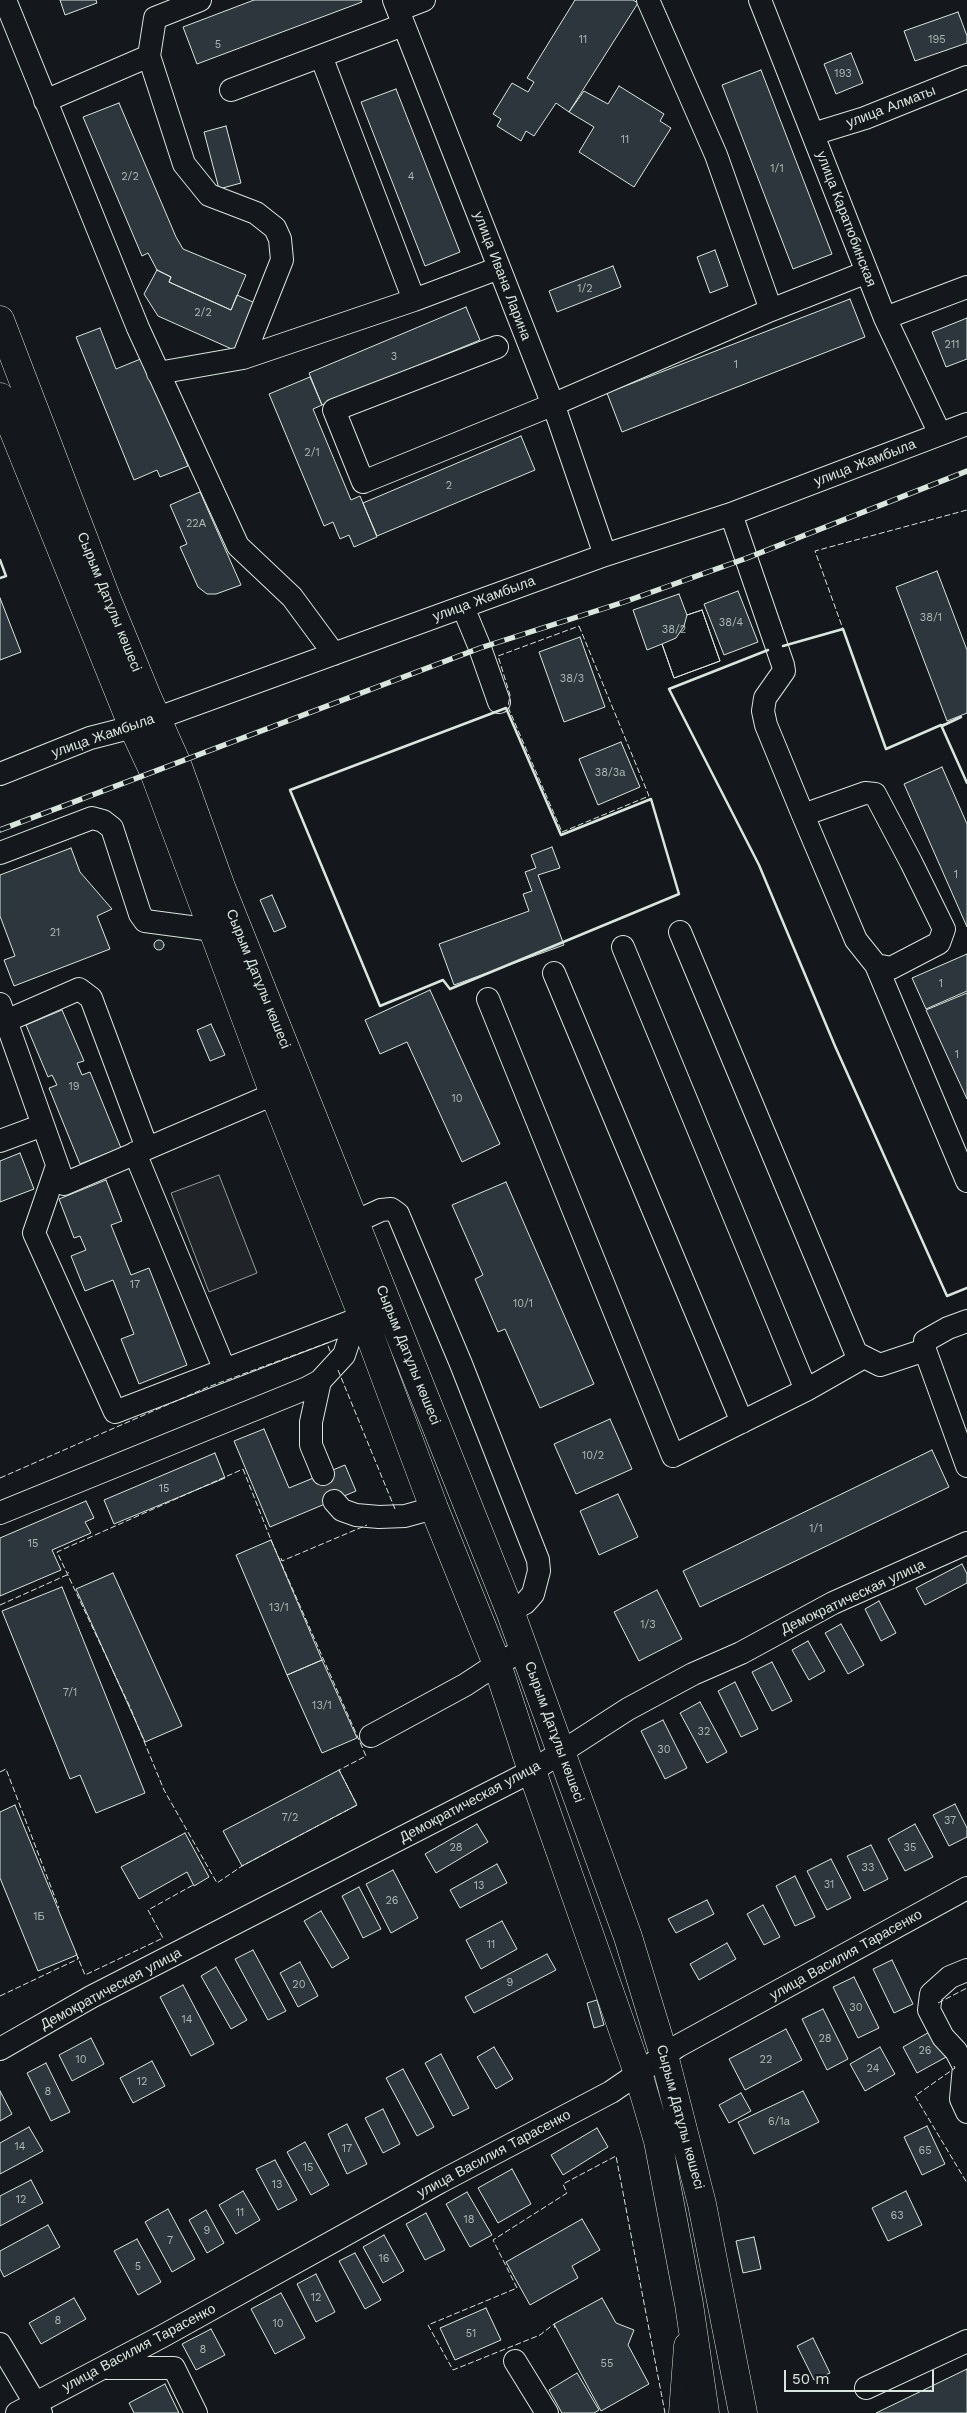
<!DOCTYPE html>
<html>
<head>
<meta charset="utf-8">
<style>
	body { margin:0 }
	#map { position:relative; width:967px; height:2413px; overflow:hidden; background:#14181c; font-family:"Work Sans",sans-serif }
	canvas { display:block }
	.scale { position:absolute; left:784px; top:2370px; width:150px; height:22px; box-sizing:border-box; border:2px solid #d8e6dc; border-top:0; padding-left:6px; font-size:15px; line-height:18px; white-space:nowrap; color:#d8e6dc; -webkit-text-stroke:4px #14181c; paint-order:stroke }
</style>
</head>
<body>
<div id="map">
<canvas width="967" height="2413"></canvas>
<div class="scale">50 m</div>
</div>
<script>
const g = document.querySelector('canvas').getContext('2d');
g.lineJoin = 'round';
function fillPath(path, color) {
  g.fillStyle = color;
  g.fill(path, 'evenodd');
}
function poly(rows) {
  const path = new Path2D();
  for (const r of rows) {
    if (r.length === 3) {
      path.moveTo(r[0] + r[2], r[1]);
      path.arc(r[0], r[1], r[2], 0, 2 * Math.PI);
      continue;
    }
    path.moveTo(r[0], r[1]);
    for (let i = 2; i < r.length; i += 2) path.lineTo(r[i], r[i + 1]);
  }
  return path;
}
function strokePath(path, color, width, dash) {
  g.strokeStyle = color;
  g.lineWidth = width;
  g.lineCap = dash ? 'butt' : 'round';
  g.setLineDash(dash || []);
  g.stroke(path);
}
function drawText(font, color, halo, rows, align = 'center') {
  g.font = font + ' "Work Sans",sans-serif';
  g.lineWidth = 4;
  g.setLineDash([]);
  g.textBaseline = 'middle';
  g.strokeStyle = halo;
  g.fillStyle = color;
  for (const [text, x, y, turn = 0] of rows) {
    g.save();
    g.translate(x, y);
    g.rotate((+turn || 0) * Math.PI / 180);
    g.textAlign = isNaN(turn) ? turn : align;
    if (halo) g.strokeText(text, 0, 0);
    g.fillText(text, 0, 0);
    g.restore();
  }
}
const green = poly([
	[219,1175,257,1273,209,1292,171,1193,219,1175]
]);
const building = poly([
	[60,0,96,0,97,3,65,15,60,0],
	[254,0,361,0,362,2,197,64,183,27,254,0],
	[575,0,633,0,638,3,569,112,556,103,534,136,526,131,521,141,497,126,501,119,493,114,512,83,528,92,534,82,527,78,575,0],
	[958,12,967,36,967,43,915,61,904,31,958,12],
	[851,53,863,83,836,94,824,64,851,53],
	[761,70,832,254,793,269,722,85,761,70],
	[619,86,664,114,660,121,671,128,634,187,579,152,594,127,569,112,584,91,608,104,619,86],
	[396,89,460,252,425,266,361,102,396,89],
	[119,103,176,237,183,249,246,275,231,310,169,282,171,277,157,270,148,253,142,256,83,117,119,103],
	[226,126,241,183,219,189,204,132,226,126],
	[715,250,728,286,710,293,697,257,715,250],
	[613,266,621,287,557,312,549,291,613,266],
	[157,270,171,277,169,282,231,310,237,295,255,303,234,350,158,316,144,294,157,270],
	[850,299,865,337,622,432,607,393,850,299],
	[466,307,480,340,322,405,309,373,466,307],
	[967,318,967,359,946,367,932,332,967,318],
	[100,328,116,369,143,358,188,466,160,477,157,470,134,480,76,337,100,328],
	[310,377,322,405,313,409,351,500,360,496,377,537,354,547,349,535,340,539,333,522,324,526,269,394,310,377],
	[521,436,535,470,377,536,363,503,521,436],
	[200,492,241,585,216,594,207,594,198,587,180,547,187,544,170,505,200,492],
	[937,571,967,650,967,713,947,721,896,587,937,571],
	[738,591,758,642,724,655,704,604,738,591],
	[679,594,687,615,702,610,720,661,674,678,662,644,647,650,633,610,679,594],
	[0,598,21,652,0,660,0,598],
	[702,610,720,661,674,678,662,644,676,638,684,626,687,615,702,610],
	[580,637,605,707,564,722,539,652,580,637],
	[621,742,640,787,598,805,579,759,621,742],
	[942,767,967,824,967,927,904,784,942,767],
	[552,847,560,868,538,875,564,945,454,985,439,944,529,911,523,894,532,891,525,872,536,868,531,855,552,847],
	[71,848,80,872,112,909,97,916,110,949,14,986,4,960,15,956,0,916,0,875,71,848],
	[272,895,286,927,274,932,260,900,272,895],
	[159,945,5],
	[967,954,967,991,926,1009,912,978,967,954],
	[430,990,500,1144,462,1162,407,1042,380,1054,365,1020,430,990],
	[967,993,967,1099,926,1010,967,993],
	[62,1010,84,1061,77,1063,82,1075,90,1072,121,1148,80,1164,49,1088,57,1085,52,1075,48,1077,26,1025,62,1010],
	[211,1024,225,1055,210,1061,197,1030,211,1024],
	[20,1153,34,1189,0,1202,0,1161,20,1153],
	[106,1180,122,1221,111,1225,131,1275,149,1268,187,1365,139,1384,121,1339,134,1334,113,1280,85,1291,71,1256,86,1250,80,1236,74,1238,59,1199,106,1180],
	[506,1182,594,1384,540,1408,505,1329,498,1332,475,1279,483,1275,452,1205,506,1182],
	[610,1419,632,1469,576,1494,554,1444,610,1419],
	[264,1429,289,1488,345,1465,356,1491,270,1527,234,1441,264,1429],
	[932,1450,949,1487,700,1607,683,1571,932,1450],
	[215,1453,225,1478,114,1524,104,1500,215,1453],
	[618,1494,638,1537,599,1555,580,1511,618,1494],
	[86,1501,94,1518,85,1522,91,1533,52,1550,61,1570,0,1596,0,1538,86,1501],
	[271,1540,322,1660,287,1675,236,1555,271,1540],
	[962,1564,967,1574,967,1583,925,1605,916,1588,962,1564],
	[113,1573,182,1726,145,1742,76,1589,113,1573],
	[62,1587,145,1793,96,1813,80,1775,70,1779,2,1611,62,1587],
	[657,1590,682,1639,639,1661,614,1612,657,1590],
	[879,1601,896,1633,881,1641,865,1609,879,1601],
	[841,1624,864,1665,848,1674,825,1633,841,1624],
	[808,1641,825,1671,809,1680,792,1650,808,1641],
	[322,1660,357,1738,322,1753,287,1675,322,1660],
	[772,1662,792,1701,772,1711,752,1672,772,1662],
	[735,1682,758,1729,741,1737,718,1691,735,1682],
	[700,1702,727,1752,707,1763,680,1713,700,1702],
	[663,1720,687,1768,665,1779,641,1731,663,1720],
	[339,1770,357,1805,242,1866,223,1831,339,1770],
	[955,1804,967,1828,967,1837,949,1846,933,1815,955,1804],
	[15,1805,77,1955,38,1971,0,1878,0,1812,15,1805],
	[477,1824,488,1842,436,1873,425,1854,477,1824],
	[915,1824,933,1857,905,1871,888,1839,915,1824],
	[185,1833,209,1877,194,1886,187,1872,139,1899,121,1867,185,1833],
	[871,1845,888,1879,864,1891,847,1856,871,1845],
	[831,1859,851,1898,827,1910,807,1871,831,1859],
	[497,1864,507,1883,460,1908,450,1890,497,1864],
	[393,1870,418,1918,391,1933,366,1884,393,1870],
	[795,1876,815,1917,795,1926,776,1886,795,1876],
	[359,1887,381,1929,363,1938,342,1896,359,1887],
	[707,1900,714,1914,676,1933,668,1919,707,1900],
	[763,1905,780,1937,764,1945,747,1914,763,1905],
	[321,1911,349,1958,332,1968,304,1921,321,1911],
	[502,1921,517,1949,481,1969,466,1940,502,1921],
	[727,1943,736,1959,699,1980,690,1964,727,1943],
	[253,1950,286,2011,268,2020,235,1959,253,1950],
	[547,1954,556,1970,474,2013,465,1997,547,1954],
	[892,1960,913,2004,894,2013,873,1969,892,1960],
	[300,1962,318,1996,298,2007,280,1973,300,1962],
	[216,1967,247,2020,231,2029,201,1976,216,1967],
	[854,1977,879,2028,858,2038,833,1987,854,1977],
	[183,1985,214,2044,191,2056,160,1997,183,1985],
	[597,2000,604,2025,594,2028,587,2003,597,2000],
	[823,2009,848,2059,827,2070,802,2019,823,2009],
	[786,2029,802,2060,745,2090,729,2059,786,2029],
	[933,2030,948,2056,917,2073,903,2047,933,2030],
	[91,2038,104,2064,72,2081,59,2055,91,2038],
	[494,2047,513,2079,496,2089,477,2057,494,2047],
	[880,2047,895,2074,865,2091,850,2064,880,2047],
	[441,2054,469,2108,453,2116,425,2063,441,2054],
	[152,2061,165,2086,133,2103,120,2078,152,2061],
	[46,2063,70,2112,51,2121,27,2073,46,2063],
	[403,2069,434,2127,417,2136,386,2078,403,2069],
	[0,2091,12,2114,0,2121,0,2091],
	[803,2091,819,2122,754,2154,738,2122,803,2091],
	[741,2093,751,2111,729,2123,719,2105,741,2093],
	[383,2109,400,2144,383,2153,365,2118,383,2109],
	[347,2124,367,2164,347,2174,328,2134,347,2124],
	[927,2126,945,2164,922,2175,904,2137,927,2126],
	[29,2127,43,2151,0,2174,0,2143,29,2127],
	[597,2128,608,2147,563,2175,551,2155,597,2128],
	[305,2142,329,2185,311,2195,287,2152,305,2142],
	[275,2160,297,2200,278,2210,256,2169,275,2160],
	[512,2169,531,2204,498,2223,478,2188,512,2169],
	[31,2180,43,2203,0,2226,0,2196,31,2180],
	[243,2191,260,2220,236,2234,219,2205,243,2191],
	[906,2191,922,2225,888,2241,872,2208,906,2191],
	[467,2192,492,2235,470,2247,446,2204,467,2192],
	[168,2209,195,2259,172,2272,145,2222,168,2209],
	[206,2210,224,2243,207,2253,189,2220,206,2210],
	[426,2213,445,2250,425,2260,406,2224,426,2213],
	[582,2219,600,2250,572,2266,578,2278,530,2305,506,2262,582,2219],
	[48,2225,60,2247,4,2277,0,2269,0,2251,48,2225],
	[384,2235,404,2271,383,2283,363,2247,384,2235],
	[754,2237,761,2269,743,2273,736,2241,754,2237],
	[137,2239,161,2282,138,2295,114,2251,137,2239],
	[355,2253,381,2300,365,2309,339,2261,355,2253],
	[316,2274,335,2312,316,2322,297,2284,316,2274],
	[281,2293,305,2338,275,2354,251,2309,281,2293],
	[74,2298,86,2319,41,2344,29,2323,74,2298],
	[602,2298,616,2323,634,2330,628,2345,649,2384,601,2411,554,2324,602,2298],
	[486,2308,501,2340,455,2360,440,2328,486,2308],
	[211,2329,225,2355,196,2370,182,2344,211,2329],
	[813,2338,830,2373,814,2380,797,2346,813,2338],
	[967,2369,967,2413,876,2413,967,2369],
	[577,2373,599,2410,594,2413,562,2413,549,2390,577,2373],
	[165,2384,179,2413,134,2413,129,2403,165,2384]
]);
const minorTunnel = poly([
	[323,1474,334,1501]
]);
const minor = poly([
	[5,0,138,328,238,546,292,597,334,654],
	[200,0,155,18,149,56,184,164,209,195,256,213,275,228,280,239,282,260,243,358],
	[394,0,557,415,605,555],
	[760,0,885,318,940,434],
	[398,10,424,0],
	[321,56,414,300],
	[231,90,403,25],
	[45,101,149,56],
	[813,134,865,118,967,77],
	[771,310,867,272],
	[885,318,967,287],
	[497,347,334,410,363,482,552,405,771,310,716,155,648,0],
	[158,373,243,358,414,300,499,268],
	[731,514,783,665,784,671,765,698,763,711,766,725,803,815,856,940,876,965,891,968,939,943,944,929,911,862,875,794,865,793,803,815],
	[463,607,480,648,499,702],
	[0,774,90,738,133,727,605,555,731,514,967,424],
	[0,853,92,818,103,821,112,828,140,914,145,921,213,930],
	[680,932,856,1353,880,1365,925,1350],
	[623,947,806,1390,864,1357],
	[876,965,967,1181],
	[554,973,742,1422],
	[488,999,673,1456,806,1390],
	[0,1004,64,1184,274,1094],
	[0,1017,6,1021,79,989,91,998,147,1148],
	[0,1141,43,1125],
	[135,1153,224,1368],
	[57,1166,34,1233,115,1412,363,1317],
	[355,1222,381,1210,391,1209,398,1214,461,1364,538,1560,539,1571,533,1594,525,1603,510,1611],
	[967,1321,948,1328,925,1341,925,1350,967,1466],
	[320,1381,311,1422,311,1445,323,1474],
	[334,1501,342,1510,356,1515,379,1517,405,1516,434,1508],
	[0,1513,307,1388,320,1381,344,1355,350,1337,351,1321],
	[371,1736,465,1685,497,1664,524,1650],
	[967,1970,950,1977,931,1994,929,2010,943,2037,956,2051,964,2066,961,2099,967,2112],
	[0,2049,91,1997,532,1771,628,1709,693,1674,741,1653,833,1603,967,1543],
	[0,2344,41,2413],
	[515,2361,547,2413],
	[108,2368,174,2368,196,2413],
	[866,2388,967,2341],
	[17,2413,161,2337,440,2182,611,2092,678,2046,967,1888]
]);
const major = poly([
	[683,2413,688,2346]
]);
const highway = poly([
	[0,320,106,597,148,699,177,764,221,887,510,1611,628,1937,664,2055,702,2204,743,2413],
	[0,397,133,727,154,772,274,1094,363,1317,434,1508,497,1664,532,1771,638,2073,658,2141,689,2304,705,2413]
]);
const rail = poly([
	[0,830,480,648,624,602,747,558,967,471]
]);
const fence = poly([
	[579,626,649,796,562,832,508,707,510,695,498,656,579,626],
	[960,717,886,749,815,551,967,510],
	[338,1370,395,1509],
	[243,1469,271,1540,366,1756,339,1770,357,1805,242,1866,217,1883,164,1790,130,1707,57,1552,243,1469],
	[0,1478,208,1387,327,1343,331,1354],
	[281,1558,282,1561,367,1525],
	[0,1605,69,1574,68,1572],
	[0,1772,6,1769,59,1908],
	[76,1953,85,1975,163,1938,148,1910,195,1884],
	[0,1996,78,1959,78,1957],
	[938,2003,967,1988],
	[954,2066,955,2068,915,2096,967,2183],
	[555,2328,554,2324,540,2335,453,2370,428,2325,517,2288,493,2240,567,2193,563,2184,616,2156,665,2413]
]);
const wall = poly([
	[0,560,6,576,0,578],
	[783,646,843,629,886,749,941,725,967,783],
	[768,650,669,689,759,865,835,1046,947,1296,967,1288],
	[506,708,561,835,651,799,679,894,450,989,443,980,380,1006,290,790,506,708],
	[942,726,961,717]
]);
const numberNames = [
	["11",583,40],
	["195",937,40],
	["5",218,45],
	["193",843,74],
	["11",625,140],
	["1/1",777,169],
	["2/2",130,177],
	["4",411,177],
	["1/2",585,289],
	["2/2",203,313],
	["211",952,345],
	["3",394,357],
	["1",736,365],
	["2/1",312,453],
	["2",449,486],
	["22А",196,524],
	["38/1",931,618],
	["38/4",731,623],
	["38/2",674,630],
	["38/3",572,679],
	["38/3а",610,773],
	["1",956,875],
	["21",55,933],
	["1",941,984],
	["1",957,1055],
	["19",74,1087],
	["10",457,1099],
	["17",135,1285],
	["10/1",523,1304],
	["10/2",593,1456],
	["15",164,1489],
	["1/1",816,1529],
	["15",33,1544],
	["13/1",279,1608],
	["1/3",648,1625],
	["7/1",70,1693],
	["13/1",322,1706],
	["32",704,1732],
	["30",664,1750],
	["7/2",290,1818],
	["37",950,1821],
	["28",456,1848],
	["35",910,1848],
	["33",868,1868],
	["31",829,1885],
	["13",479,1886],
	["26",392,1901],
	["1Б",39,1917],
	["11",491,1945],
	["9",510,1983],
	["20",299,1985],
	["30",856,2008],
	["14",187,2020],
	["28",825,2039],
	["26",925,2051],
	["10",81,2060],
	["22",766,2060],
	["24",873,2069],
	["12",142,2082],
	["8",48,2092],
	["6/1а",779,2122],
	["14",20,2147],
	["17",347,2149],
	["65",925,2151],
	["15",308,2168],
	["13",277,2185],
	["12",21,2200],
	["11",240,2213],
	["63",897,2216],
	["18",469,2220],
	["9",207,2231],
	["7",170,2241],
	["16",384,2259],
	["5",138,2267],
	["12",316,2298],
	["8",58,2321],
	["10",278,2324],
	["51",471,2334],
	["8",203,2350],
	["55",607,2364]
];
const streetNames = [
	["улица Алматы",891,107,-21],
	["улица Каратюбинская",846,219,69],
	["улица Ивана Ларина",502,276,69],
	["улица Жамбыла",865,463,-21],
	["улица Жамбыла",484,599,-20],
	["Сырым Датұлы көшесі",109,602,68],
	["улица Жамбыла",103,736,-19],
	["Сырым Датұлы көшесі",258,979,68],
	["Сырым Датұлы көшесі",408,1355,68],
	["Демократическая улица",853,1597,-25],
	["Сырым Датұлы көшесі",554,1732,70],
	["Демократическая улица",470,1802,-28],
	["улица Василия Тарасенко",846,1955,-29],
	["Демократическая улица",111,1989,-28],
	["Сырым Датұлы көшесі",680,2117,75],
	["улица Василия Тарасенко",494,2154,-28],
	["улица Василия Тарасенко",139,2348,-28]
];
fillPath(green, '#202428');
strokePath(green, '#939e99', 1);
fillPath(building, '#2c363c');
strokePath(building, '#d8e6dc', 1);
strokePath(minorTunnel, '#313739', 22, [22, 11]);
strokePath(minor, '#d8e6dc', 24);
strokePath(major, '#d8e6dc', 29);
strokePath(highway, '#d8e6dc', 29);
strokePath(minor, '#14181c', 22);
strokePath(major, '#14181c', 28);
strokePath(highway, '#14181c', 28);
strokePath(rail, '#d8e6dc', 5.5);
strokePath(rail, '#14181c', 4, [11]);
strokePath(fence, '#d8e6dc', 1, [6, 2.5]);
strokePath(wall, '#d8e6dc', 2.5);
drawText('11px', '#adbab4', null, numberNames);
drawText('14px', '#d8e6dc', '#14181c', streetNames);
</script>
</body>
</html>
